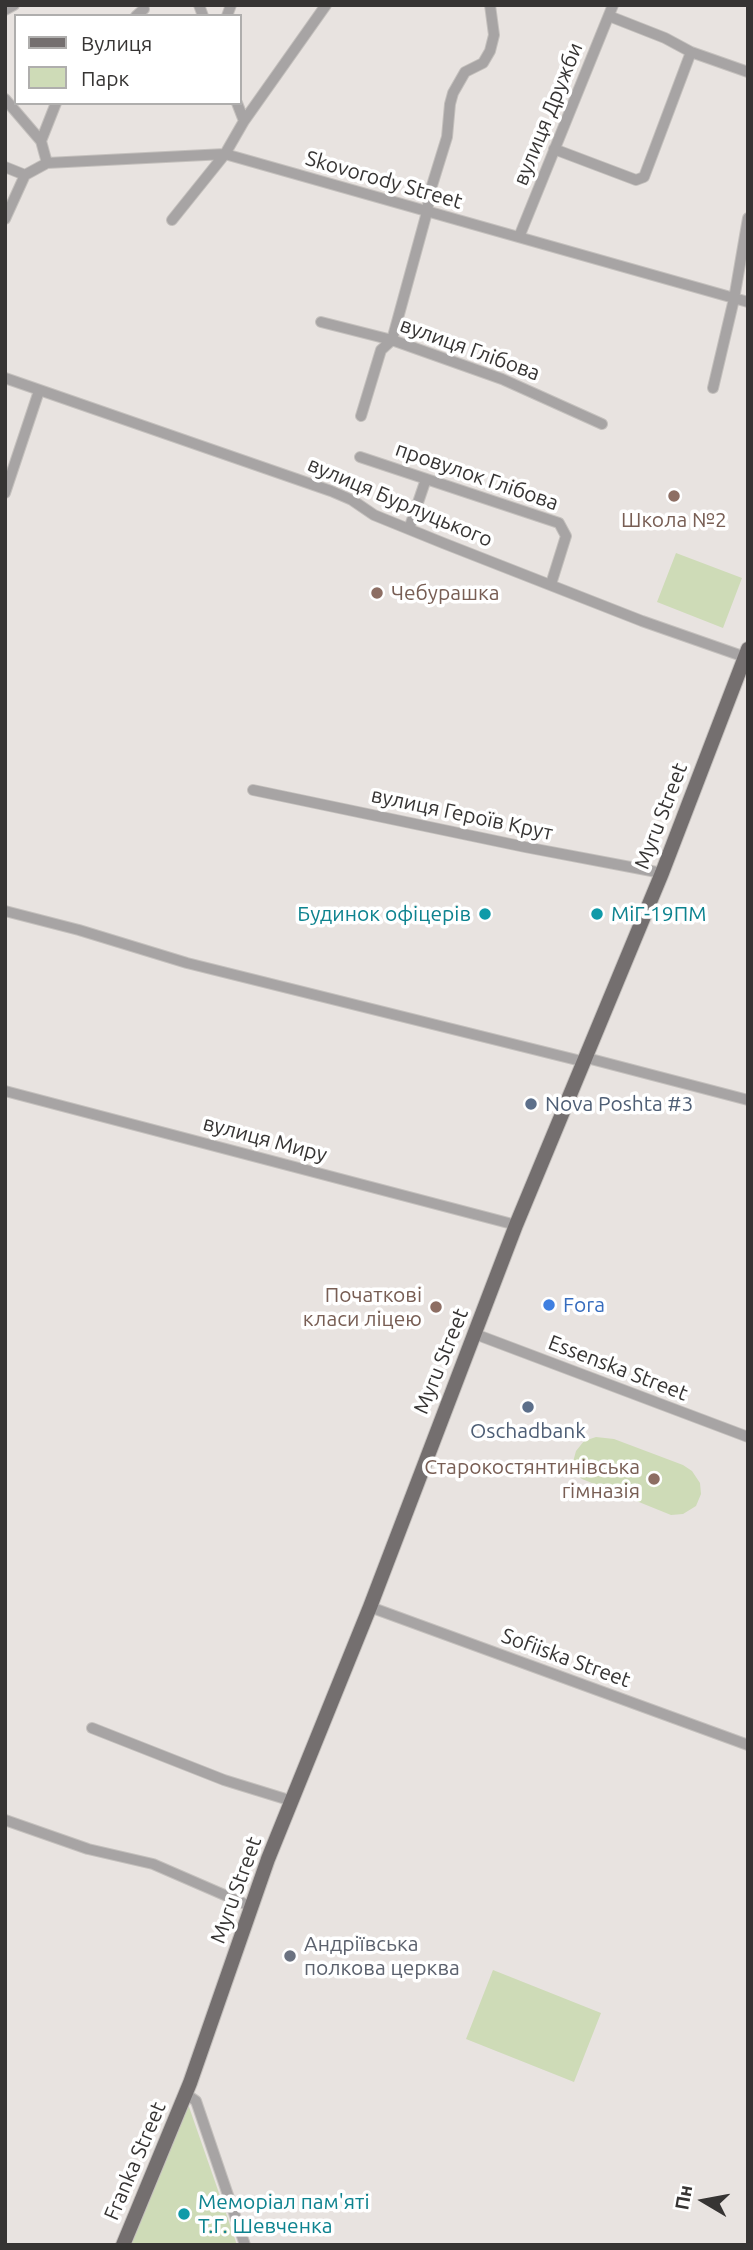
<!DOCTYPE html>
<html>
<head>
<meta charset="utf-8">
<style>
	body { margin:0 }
	#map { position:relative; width:753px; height:2250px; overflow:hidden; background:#e8e3e0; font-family:Ubuntu,sans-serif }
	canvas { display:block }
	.frame { position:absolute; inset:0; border:7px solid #363433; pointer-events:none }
	.legend { position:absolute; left:14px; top:14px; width:228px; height:91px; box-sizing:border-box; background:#fff; border:2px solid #afaead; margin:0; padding:9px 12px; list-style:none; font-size:21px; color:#363433 }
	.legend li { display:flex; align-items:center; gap:14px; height:35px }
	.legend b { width:35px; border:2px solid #afaead }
	.north { position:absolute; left:669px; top:2166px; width:70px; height:70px; -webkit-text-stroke:5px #fff; paint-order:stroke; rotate:280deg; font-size:19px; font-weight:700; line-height:28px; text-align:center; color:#363433 }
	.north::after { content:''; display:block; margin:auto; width:24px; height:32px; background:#363433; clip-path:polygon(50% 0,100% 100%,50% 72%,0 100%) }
</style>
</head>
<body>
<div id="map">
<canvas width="753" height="2250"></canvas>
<div class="frame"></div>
<ul class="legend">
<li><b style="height:9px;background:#746f6f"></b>Вулиця</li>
<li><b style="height:19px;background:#cedbb7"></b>Парк</li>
</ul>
<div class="north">Пн</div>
</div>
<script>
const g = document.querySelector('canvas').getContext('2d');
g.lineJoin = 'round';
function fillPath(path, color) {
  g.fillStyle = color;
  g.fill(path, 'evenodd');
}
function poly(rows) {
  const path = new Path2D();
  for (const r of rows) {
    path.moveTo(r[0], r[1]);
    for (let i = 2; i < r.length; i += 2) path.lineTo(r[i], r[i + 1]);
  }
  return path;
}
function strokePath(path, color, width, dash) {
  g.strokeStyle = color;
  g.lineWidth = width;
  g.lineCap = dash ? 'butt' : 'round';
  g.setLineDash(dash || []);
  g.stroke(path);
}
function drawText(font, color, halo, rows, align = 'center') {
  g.font = font + ' Ubuntu,sans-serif';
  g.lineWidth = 7;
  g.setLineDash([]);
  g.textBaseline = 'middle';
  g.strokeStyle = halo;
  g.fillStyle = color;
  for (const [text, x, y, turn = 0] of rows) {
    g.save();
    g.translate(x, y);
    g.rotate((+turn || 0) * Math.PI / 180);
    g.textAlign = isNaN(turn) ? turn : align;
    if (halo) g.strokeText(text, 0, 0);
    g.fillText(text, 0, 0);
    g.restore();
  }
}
const green = poly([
	[676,553,742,578,723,628,657,602],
	[596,1437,614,1439,683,1465,692,1471,700,1483,701,1494,696,1506,683,1514,671,1515,582,1479,577,1475,573,1462,576,1451,584,1441],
	[493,1970,601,2013,574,2082,466,2039],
	[188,2104,237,2245,131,2245]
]);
const minor = poly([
	[199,5,203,16],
	[5,10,14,5],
	[136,16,144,9],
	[227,16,231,5],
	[609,16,665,38,691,52,748,72],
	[5,99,41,141,47,163],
	[237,103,244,121],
	[41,141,56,103],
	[554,149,636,180,644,177,691,52],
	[5,167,25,175,47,163,225,154,748,302],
	[5,219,25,175],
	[172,220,225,154,244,121,326,5],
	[519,237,613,5],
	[321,322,392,340,502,379,602,424],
	[5,378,331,491,352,500,374,515,443,543,642,621,745,657],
	[713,388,734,299,748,218],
	[361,416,381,350,392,340,427,212,430,192,447,137,450,104,453,93,465,72,483,63,490,51,494,35,490,5],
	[360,457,559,523,566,536,551,584],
	[5,493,39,391],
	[409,529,426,479],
	[253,790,525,847,662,873],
	[5,911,79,930,187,963,585,1062],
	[587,1058,748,1100],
	[5,1091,516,1225],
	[475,1334,748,1437],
	[370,1607,748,1745],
	[92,1728,224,1780,292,1801],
	[5,1820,88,1849,153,1864,252,1907],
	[186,2094,196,2101,245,2245]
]);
const major = poly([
	[123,2245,190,2083,268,1859,370,1607,516,1225,662,873,748,649]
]);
const markers = [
	[674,496,7,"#8d6e63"],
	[377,593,7,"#8d6e63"],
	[485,914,7,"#0f9aa8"],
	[597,914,7,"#0f9aa8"],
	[531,1104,7,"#5c6f8a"],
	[549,1305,7,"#3f7fe0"],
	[436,1307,7,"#8d6e63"],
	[528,1407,7,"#5c6f8a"],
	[654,1479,7,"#8d6e63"],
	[290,1956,7,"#6b7280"],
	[184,2214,7,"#0f9aa8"]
];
const streetNames = [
	["вулиця Дружби",548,114,-68],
	["Skovorody Street",384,180,16],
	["вулиця Глібова",470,349,20],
	["провулок Глібова",477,476,19],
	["вулиця Бурлуцького",400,502,23],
	["вулиця Героїв Крут",462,814,12],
	["Myru Street",661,816,-69],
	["вулиця Миру",265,1139,15],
	["Myru Street",441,1361,-68],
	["Essenska Street",618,1368,21],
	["Sofiiska Street",566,1658,20],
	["Myru Street",236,1890,-70],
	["Franka Street",135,2161,-67]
];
const educationNames = [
	["Школа №2",674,520,"center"],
	["Чебурашка",391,593,"left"],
	["Початкові",422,1295],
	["класи ліцею",422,1319],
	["Старокостянтинівська",640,1467],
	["гімназія",640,1491]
];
const cultureNames = [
	["Будинок офіцерів",471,914,"right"],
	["МіГ-19ПМ",611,914],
	["Меморіал пам'яті",198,2202],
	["Т.Г. Шевченка",198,2226]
];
const serviceNames = [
	["Nova Poshta #3",545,1104],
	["Oschadbank",528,1431,"center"]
];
const shopNames = [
	["Fora",563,1305]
];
const worshipNames = [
	["Андріївська",304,1944],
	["полкова церква",304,1968]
];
fillPath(green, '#cedbb7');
strokePath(minor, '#c4c0bd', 12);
strokePath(major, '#c4c0bd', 16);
strokePath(minor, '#a7a4a4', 10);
strokePath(major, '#746f6f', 14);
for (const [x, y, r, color] of markers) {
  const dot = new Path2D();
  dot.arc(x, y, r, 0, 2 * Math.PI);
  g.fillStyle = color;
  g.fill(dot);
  strokePath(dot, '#fff', 2.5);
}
drawText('21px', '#363433', '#fff', streetNames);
drawText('21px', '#785e54', '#fff', educationNames, 'right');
drawText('21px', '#0d838f', '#fff', cultureNames, 'left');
drawText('21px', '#4e5e75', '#fff', serviceNames, 'left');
drawText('21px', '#366cbe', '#fff', shopNames, 'left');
drawText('21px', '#5b616d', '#fff', worshipNames, 'left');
</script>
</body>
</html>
